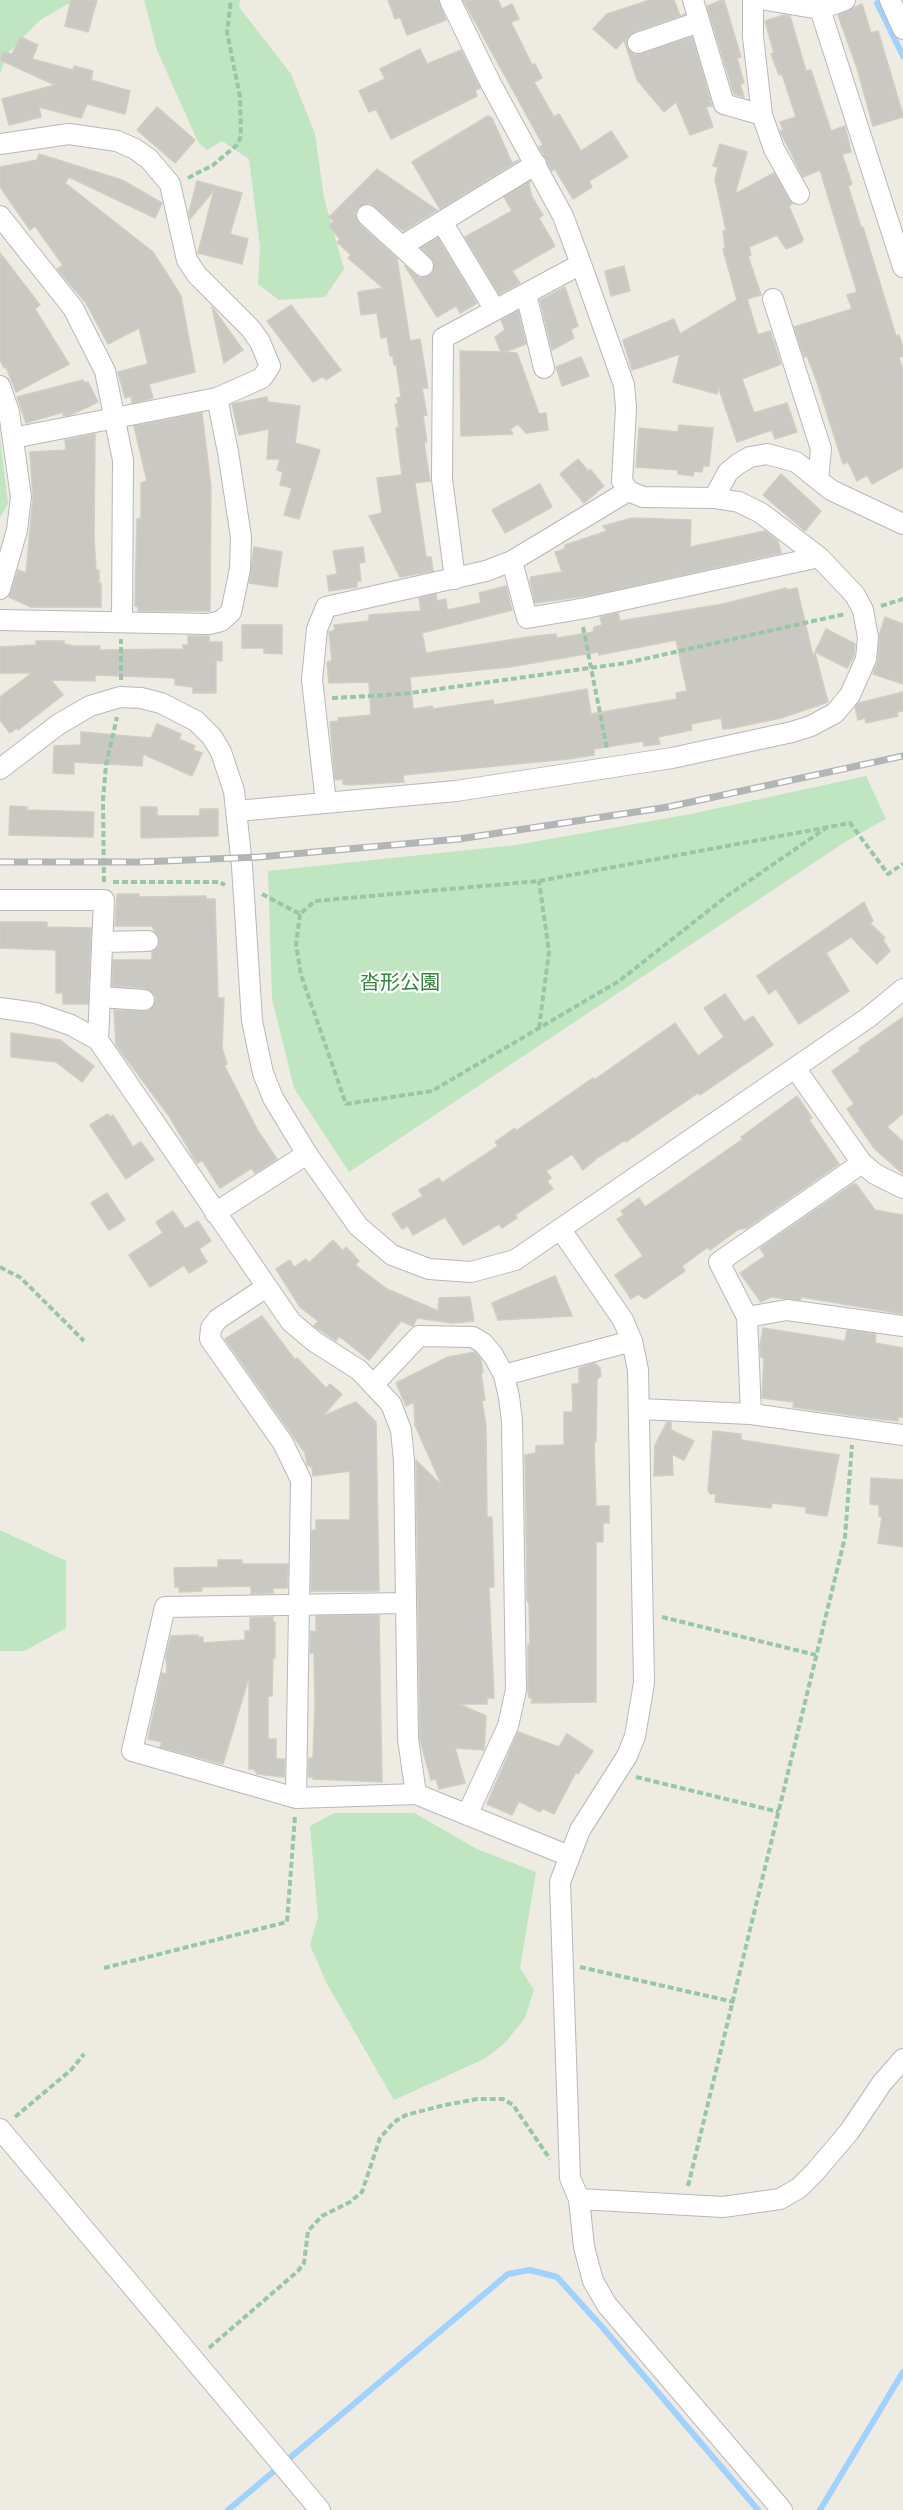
<!DOCTYPE html>
<html>
<head>
<meta charset="utf-8">
<style>
	body { margin:0 }
	canvas { display:block; background:#edebe2 }
</style>
</head>
<body>
<canvas width="903" height="2510"></canvas>
<script>
const g = document.querySelector('canvas').getContext('2d');
g.lineJoin = 'round';
function fillPath(path, color) {
  g.fillStyle = color;
  g.fill(path, 'evenodd');
}
function poly(rows) {
  const path = new Path2D();
  for (const r of rows) {
    path.moveTo(r[0], r[1]);
    for (let i = 2; i < r.length; i += 2) path.lineTo(r[i], r[i + 1]);
  }
  return path;
}
function strokePath(path, color, width, dash) {
  g.strokeStyle = color;
  g.lineWidth = width;
  g.lineCap = dash ? 'butt' : 'round';
  g.setLineDash(dash || []);
  g.stroke(path);
}
function drawText(font, color, halo, rows, align = 'center') {
  g.font = font + ' "Source Sans 3","Noto Sans JP",sans-serif';
  g.lineWidth = 4.5;
  g.setLineDash([]);
  g.textBaseline = 'middle';
  g.strokeStyle = halo;
  g.fillStyle = color;
  for (const [text, x, y, turn = 0] of rows) {
    g.save();
    g.translate(x, y);
    g.rotate((+turn || 0) * Math.PI / 180);
    g.textAlign = isNaN(turn) ? turn : align;
    if (halo) g.strokeText(text, 0, 0);
    g.fillText(text, 0, 0);
    g.restore();
  }
}
const green = poly([
	[0,0,75,0,40,20,8,53,0,73],
	[144,0,240,0,239,7,291,74,315,134,324,198,344,269,325,297,279,300,258,284,260,247,249,159,222,141,207,150,198,142,157,50],
	[0,437,8,504,0,517],
	[866,776,886,819,848,840,349,1172,294,1088,272,999,268,871,516,845,691,814],
	[0,1530,66,1561,66,1628,24,1651,0,1651],
	[334,1813,414,1813,477,1849,536,1872,520,1968,534,1990,525,2018,505,2043,486,2058,394,2100,327,1984,310,1945,318,1917,310,1826]
]);
const stream = poly([
	[877,3,903,56],
	[228,2510,508,2274,530,2270,557,2277,603,2328,758,2510],
	[820,2510,903,2372]
]);
const building = poly([
	[71,0,97,0,88,32,65,26,71,0],
	[388,0,438,0,446,20,407,35,400,17,395,19,388,0],
	[463,0,498,0,502,9,512,4,519,19,511,22,532,65,535,64,542,78,534,82,554,117,559,114,581,151,611,131,628,157,589,181,592,187,573,199,555,169,552,171,539,147,543,145,463,0],
	[650,0,674,0,680,16,685,14,634,32,626,40,627,47,635,55,641,54,692,37,712,106,706,107,713,127,690,135,676,102,664,112,637,80,624,40,616,49,593,29,607,14,650,0],
	[722,0,724,0,741,57,737,58,744,83,740,84,744,97,734,94,707,6,722,0],
	[862,4,871,33,878,31,903,115,903,117,873,126,857,68,838,15,862,4],
	[784,15,790,16,806,71,811,70,831,131,845,126,851,152,842,154,852,184,848,186,861,227,863,227,896,336,899,335,903,347,903,356,899,358,903,371,903,467,872,484,867,475,857,481,848,462,843,464,817,382,807,356,804,357,794,327,852,309,847,295,857,292,820,170,803,177,780,131,783,130,780,122,796,117,782,74,779,75,771,54,774,53,765,21,784,15],
	[20,37,38,45,32,59,73,70,74,66,93,71,91,80,130,91,125,114,87,104,81,118,39,107,41,117,9,125,2,99,55,85,0,60,3,52,12,54,20,37],
	[420,49,427,64,461,50,480,88,475,90,477,96,391,139,376,109,369,112,359,91,385,79,380,69,420,49],
	[157,107,195,140,175,163,137,130,157,107],
	[488,116,492,118,512,163,519,160,440,209,412,162,488,116],
	[720,144,747,152,735,194,774,173,792,204,789,206,803,239,802,242,786,249,777,235,749,247,751,255,748,256,761,295,747,299,758,335,770,331,781,364,742,379,754,413,787,403,797,432,775,439,772,430,737,442,718,386,717,394,673,382,680,354,632,370,623,340,674,319,680,334,737,300,723,249,725,248,723,231,726,230,715,179,718,167,713,166,720,144],
	[39,154,122,180,162,203,155,218,69,177,65,183,153,252,181,296,195,372,149,384,153,398,132,403,131,396,125,398,118,372,148,364,139,328,108,344,86,303,57,269,63,265,35,226,30,230,0,187,0,167,37,160,39,154],
	[377,169,437,210,403,231,370,203,359,207,355,213,359,224,397,258,410,341,420,339,428,388,422,388,427,415,423,416,427,442,424,442,430,481,415,483,426,557,431,557,433,571,400,577,369,516,382,513,377,478,402,475,396,428,399,427,395,404,398,404,397,398,401,397,396,364,394,365,393,356,390,356,387,337,381,338,377,313,361,315,358,292,383,288,348,258,351,255,337,242,340,239,329,226,334,221,329,217,377,169],
	[197,181,242,193,230,234,248,239,242,264,198,253,214,190,190,219,189,212,197,181],
	[530,181,529,185,532,197,543,215,539,218,555,246,512,271,520,283,499,294,465,237,512,211,504,197,530,181],
	[438,238,477,303,460,313,456,306,437,317,405,266,420,278,431,274,434,262,421,248,438,238],
	[0,253,40,305,35,309,69,364,16,392,6,367,4,368,0,360,0,253],
	[624,266,630,291,611,296,605,271,624,266],
	[565,287,578,326,571,329,574,338,552,350,540,300,565,287],
	[291,305,341,370,326,380,323,376,313,382,267,321,291,305],
	[212,307,243,350,224,363,212,307],
	[518,311,526,344,505,352,517,353,539,414,546,413,548,430,526,433,518,424,510,429,513,434,461,436,460,351,501,352,495,337,505,330,501,320,518,311],
	[581,357,589,376,562,386,556,367,581,357],
	[83,380,84,383,88,382,98,402,70,415,63,416,63,412,26,423,17,397,83,380],
	[267,397,268,402,300,406,295,443,320,450,299,519,284,515,292,488,280,485,283,472,277,470,280,459,267,459,269,429,239,435,232,404,267,397],
	[202,413,211,487,210,611,138,611,138,607,135,606,137,519,141,519,141,483,147,481,134,426,202,413],
	[679,425,713,428,709,466,703,466,702,472,694,471,693,476,678,474,678,470,636,467,639,428,678,432,679,425],
	[95,434,94,537,96,570,99,570,99,583,101,583,101,607,31,607,9,597,18,570,26,573,33,498,30,452,66,450,65,440,95,434],
	[578,459,588,471,590,469,604,486,584,503,560,474,578,459],
	[781,474,821,511,805,531,763,495,781,474],
	[540,484,552,507,505,533,492,510,540,484],
	[632,518,691,520,690,547,765,531,778,541,781,553,592,595,535,603,530,580,531,577,562,572,555,552,565,549,565,545,607,531,603,526,632,518],
	[254,547,282,552,277,587,249,583,254,547],
	[363,547,365,562,359,563,361,581,357,581,357,587,329,591,327,576,337,574,333,551,363,547],
	[506,586,512,610,422,633,426,653,535,636,556,634,557,638,593,632,594,627,602,625,600,617,618,613,620,621,723,604,786,588,787,590,797,588,813,656,815,653,828,702,781,718,733,728,723,729,721,718,691,724,692,730,658,737,660,744,644,746,643,741,594,749,594,755,568,759,403,775,404,782,348,785,343,784,343,779,335,780,330,722,338,721,338,718,371,715,369,682,329,683,327,662,332,661,329,632,335,630,334,625,369,621,369,615,421,611,419,598,436,594,437,601,446,599,447,610,481,603,479,593,506,586],
	[676,640,687,691,676,693,677,699,591,714,587,689,494,705,493,700,433,709,432,706,413,709,410,677,509,667,598,652,599,655,676,640],
	[885,617,903,624,903,684,873,674,878,660,880,633,885,617],
	[242,625,282,625,282,654,264,653,264,648,242,648,242,625],
	[826,629,855,644,854,656,847,668,815,652,826,629],
	[188,636,209,636,209,642,222,642,222,661,216,660,216,693,193,693,193,687,175,685,175,678,95,675,95,681,51,680,63,695,18,730,17,728,10,733,0,720,0,697,32,673,0,673,0,647,36,645,36,641,64,641,64,644,74,646,100,646,100,650,183,649,183,645,188,645,188,636],
	[903,692,903,711,897,712,898,716,866,723,865,718,858,720,855,707,859,703,903,692],
	[157,724,181,734,179,739,195,746,193,750,202,753,192,776,143,754,142,766,74,762,74,774,53,773,54,746,81,745,81,732,151,738,157,724],
	[10,806,27,807,27,810,94,812,93,837,9,835,10,806],
	[141,807,157,807,157,816,200,816,200,809,218,809,218,836,141,838,141,807],
	[117,894,139,894,139,897,206,896,206,899,215,899,218,998,224,998,222,1048,227,1064,224,1065,258,1131,277,1159,255,1173,252,1168,220,1188,202,1160,197,1163,169,1116,116,1045,114,1010,149,1011,156,1000,154,994,145,988,112,986,113,960,152,960,152,952,158,947,160,941,152,926,115,926,117,894],
	[864,902,873,921,870,923,885,938,883,940,890,951,877,964,851,937,826,953,849,991,799,1024,776,989,769,994,757,976,864,902],
	[0,922,47,922,47,927,91,928,88,1004,63,1004,63,993,56,993,56,950,0,948,0,922],
	[725,994,744,1022,753,1016,773,1045,700,1095,698,1093,626,1142,625,1140,597,1158,583,1170,572,1154,546,1171,551,1178,547,1181,553,1189,515,1215,517,1218,502,1228,499,1224,463,1245,445,1217,413,1235,408,1226,402,1229,392,1214,423,1196,419,1190,439,1178,442,1183,498,1146,495,1142,515,1128,516,1131,593,1078,594,1080,675,1023,698,1056,724,1037,704,1008,725,994],
	[903,1017,903,1113,887,1127,903,1142,903,1174,874,1148,847,1109,854,1104,832,1071,860,1051,859,1048,903,1017],
	[11,1033,60,1040,94,1066,82,1082,56,1062,11,1057,11,1033],
	[797,1096,812,1118,809,1120,839,1164,747,1228,739,1229,710,1250,708,1247,682,1266,685,1271,645,1299,638,1294,631,1299,615,1275,643,1256,617,1219,624,1215,621,1211,639,1198,645,1207,743,1139,741,1137,797,1096],
	[108,1114,110,1117,113,1115,133,1147,141,1142,154,1160,126,1179,90,1125,108,1114],
	[853,1184,856,1184,875,1210,903,1215,903,1314,801,1297,801,1300,771,1297,761,1302,740,1273,765,1256,760,1248,853,1184],
	[107,1193,125,1220,109,1230,91,1203,107,1193],
	[173,1211,185,1229,198,1221,211,1241,199,1249,207,1262,189,1273,184,1265,150,1287,129,1255,163,1233,156,1222,173,1211],
	[333,1240,343,1251,346,1247,359,1261,355,1265,387,1289,438,1311,439,1298,470,1297,474,1321,452,1323,417,1318,413,1326,401,1321,369,1360,339,1336,336,1341,314,1326,318,1321,300,1307,276,1269,290,1260,294,1267,306,1259,309,1263,333,1240],
	[555,1276,572,1316,498,1320,492,1303,555,1276],
	[262,1316,295,1360,297,1358,326,1388,330,1384,342,1394,323,1416,356,1402,376,1422,379,1591,311,1591,312,1530,316,1530,316,1520,350,1520,350,1471,313,1476,312,1467,307,1465,305,1453,225,1339,262,1316],
	[763,1328,845,1341,847,1330,876,1334,875,1343,903,1348,903,1417,898,1417,898,1421,870,1418,793,1407,794,1402,762,1398,764,1358,761,1357,760,1346,763,1328],
	[475,1352,481,1359,483,1372,481,1373,485,1400,482,1401,486,1426,487,1517,492,1517,494,1587,489,1587,494,1698,487,1698,487,1704,459,1704,486,1716,484,1750,455,1748,465,1783,439,1789,436,1779,431,1780,420,1740,416,1460,442,1486,415,1425,414,1402,406,1406,396,1383,448,1357,475,1352],
	[595,1363,600,1368,601,1376,597,1379,596,1441,594,1443,596,1506,609,1506,609,1523,603,1523,603,1542,596,1542,596,1702,531,1703,533,1698,529,1698,528,1692,528,1644,530,1644,529,1604,527,1599,525,1455,536,1453,536,1446,564,1445,564,1412,572,1412,573,1409,572,1384,579,1384,579,1368,595,1363],
	[667,1422,671,1422,671,1430,694,1441,684,1460,672,1454,673,1475,654,1476,655,1445,667,1422],
	[713,1431,741,1434,741,1440,839,1455,827,1516,806,1513,806,1507,772,1503,771,1508,715,1502,716,1494,710,1494,708,1490,713,1431],
	[871,1478,903,1480,903,1547,878,1543,882,1517,879,1516,879,1505,870,1504,871,1478],
	[218,1560,242,1560,242,1564,288,1564,287,1588,273,1588,273,1593,251,1594,251,1586,201,1587,202,1591,179,1592,179,1587,175,1587,174,1568,218,1567,218,1560],
	[379,1615,382,1782,313,1779,313,1777,308,1777,309,1758,313,1758,315,1705,314,1653,310,1653,311,1631,316,1632,316,1616,379,1615],
	[273,1617,273,1622,275,1622,275,1658,273,1658,272,1696,268,1696,268,1739,276,1739,276,1759,285,1759,284,1777,257,1774,254,1769,249,1769,249,1677,223,1764,160,1747,162,1742,148,1739,162,1673,167,1674,166,1656,171,1636,198,1635,198,1637,203,1637,203,1643,245,1640,245,1631,250,1631,250,1618,273,1617],
	[518,1732,559,1747,567,1734,593,1751,578,1774,576,1772,554,1814,542,1808,540,1812,519,1801,512,1815,487,1804,518,1732]
]);
const path = poly([
	[188,178,213,165,237,145,241,136,240,97,227,32,231,0],
	[881,606,903,599],
	[583,627,607,749],
	[121,680,121,639],
	[332,698,403,694,626,663,845,614],
	[104,882,103,800,106,765,117,717],
	[113,882,219,882,225,885],
	[262,894,300,914,315,901,539,881,850,823,888,874,903,864],
	[300,914,296,945,301,975,346,1104,432,1091,619,981,727,896,826,828],
	[539,1028,549,952,539,881],
	[0,1267,21,1278,84,1341],
	[662,1617,816,1655],
	[636,1777,779,1812],
	[580,1967,734,2002],
	[104,1968,287,1922,295,1816],
	[15,2117,71,2070,84,2054],
	[688,2186,845,1537,852,1445],
	[209,2348,298,2271,304,2263,308,2231,322,2216,350,2202,362,2192,380,2138,394,2122,406,2115,445,2105,477,2099,503,2099,513,2105,550,2159]
]);
const street = poly([
	[693,0,724,104,762,115],
	[753,0,753,37,762,115,774,149,799,194],
	[766,0,820,9,845,0],
	[890,0,903,29],
	[820,9,903,267],
	[638,43,699,22],
	[0,144,69,134,117,141,135,149,149,159,170,184,187,260,197,275,251,329,260,342,270,366,262,378,217,398,13,438],
	[367,215,423,266],
	[0,216,73,308,105,371,123,460,122,620],
	[442,222,495,310],
	[402,246,536,164],
	[526,294,544,368],
	[773,299,821,449,818,479],
	[0,386,9,412,21,497,17,530,0,589],
	[714,498,728,472,738,464,750,457,767,454,796,462,831,490,903,524],
	[512,561,527,618,586,608,819,557],
	[455,579,442,479,443,338,581,264],
	[0,620,209,624,221,621,231,612,240,569,241,537,228,452,217,398],
	[0,769,59,724,90,706,120,697,141,698,161,703,196,721,212,737,221,752,234,791,242,866,252,1021,263,1073,273,1098,307,1154,358,1226,392,1255,429,1269,471,1272,515,1260,869,1017,903,989],
	[326,803,312,680,317,629,326,607,486,571,512,561,628,491],
	[237,811,456,791,672,758,792,732,811,726,835,713,850,695,866,659,868,637,863,610,855,595,819,557,761,513,739,502,714,498,643,497,628,491,622,481,626,408,624,385,581,264,563,216,491,84,450,0],
	[0,900,104,900,98,1040],
	[102,942,148,941],
	[100,997,144,1000],
	[0,1008,36,1013,71,1025,98,1040,291,1322,315,1342,359,1370,391,1404,401,1430,404,1461,408,1739,416,1794],
	[795,1068,862,1163,875,1174,903,1188],
	[215,1213,307,1154],
	[561,1230,623,1320,632,1341,638,1370,644,1683,635,1736,627,1756,580,1830,560,1882,570,2178,579,2199,584,2247,593,2281,607,2305,782,2510],
	[265,1288,218,1319,211,1328,210,1339,283,1443,301,1480,296,1798],
	[747,1317,787,1310,903,1326],
	[504,1375,632,1341],
	[374,1384,419,1336,473,1337,483,1343,493,1355,504,1375,509,1397,512,1421,516,1690,508,1726,467,1815],
	[640,1409,751,1414,903,1435],
	[751,1414,747,1317,719,1262,862,1163],
	[406,1603,165,1607,132,1751,296,1798,416,1794,569,1856],
	[0,2129,320,2510],
	[579,2199,723,2207,780,2199,799,2188,815,2172,849,2132,882,2083,903,2059]
]);
const rail = poly([
	[0,862,141,862,259,857,459,839,668,807,903,756]
]);
const parkNames = [
	["沓形公園",400,985]
];
fillPath(green, '#bfe5c1');
strokePath(stream, '#a1d1fe', 6);
fillPath(building, '#cac8c2');
strokePath(building, '#d2cdc1', 1.5);
strokePath(street, '#b5b8bd', 22);
strokePath(path, '#98c6a7', 4, [6, 3]);
strokePath(street, '#fff', 20);
strokePath(rail, '#b3b4b4', 7);
strokePath(rail, '#fff', 4.5, [14]);
drawText('20px', '#34813c', '#fff', parkNames);
</script>
</body>
</html>
